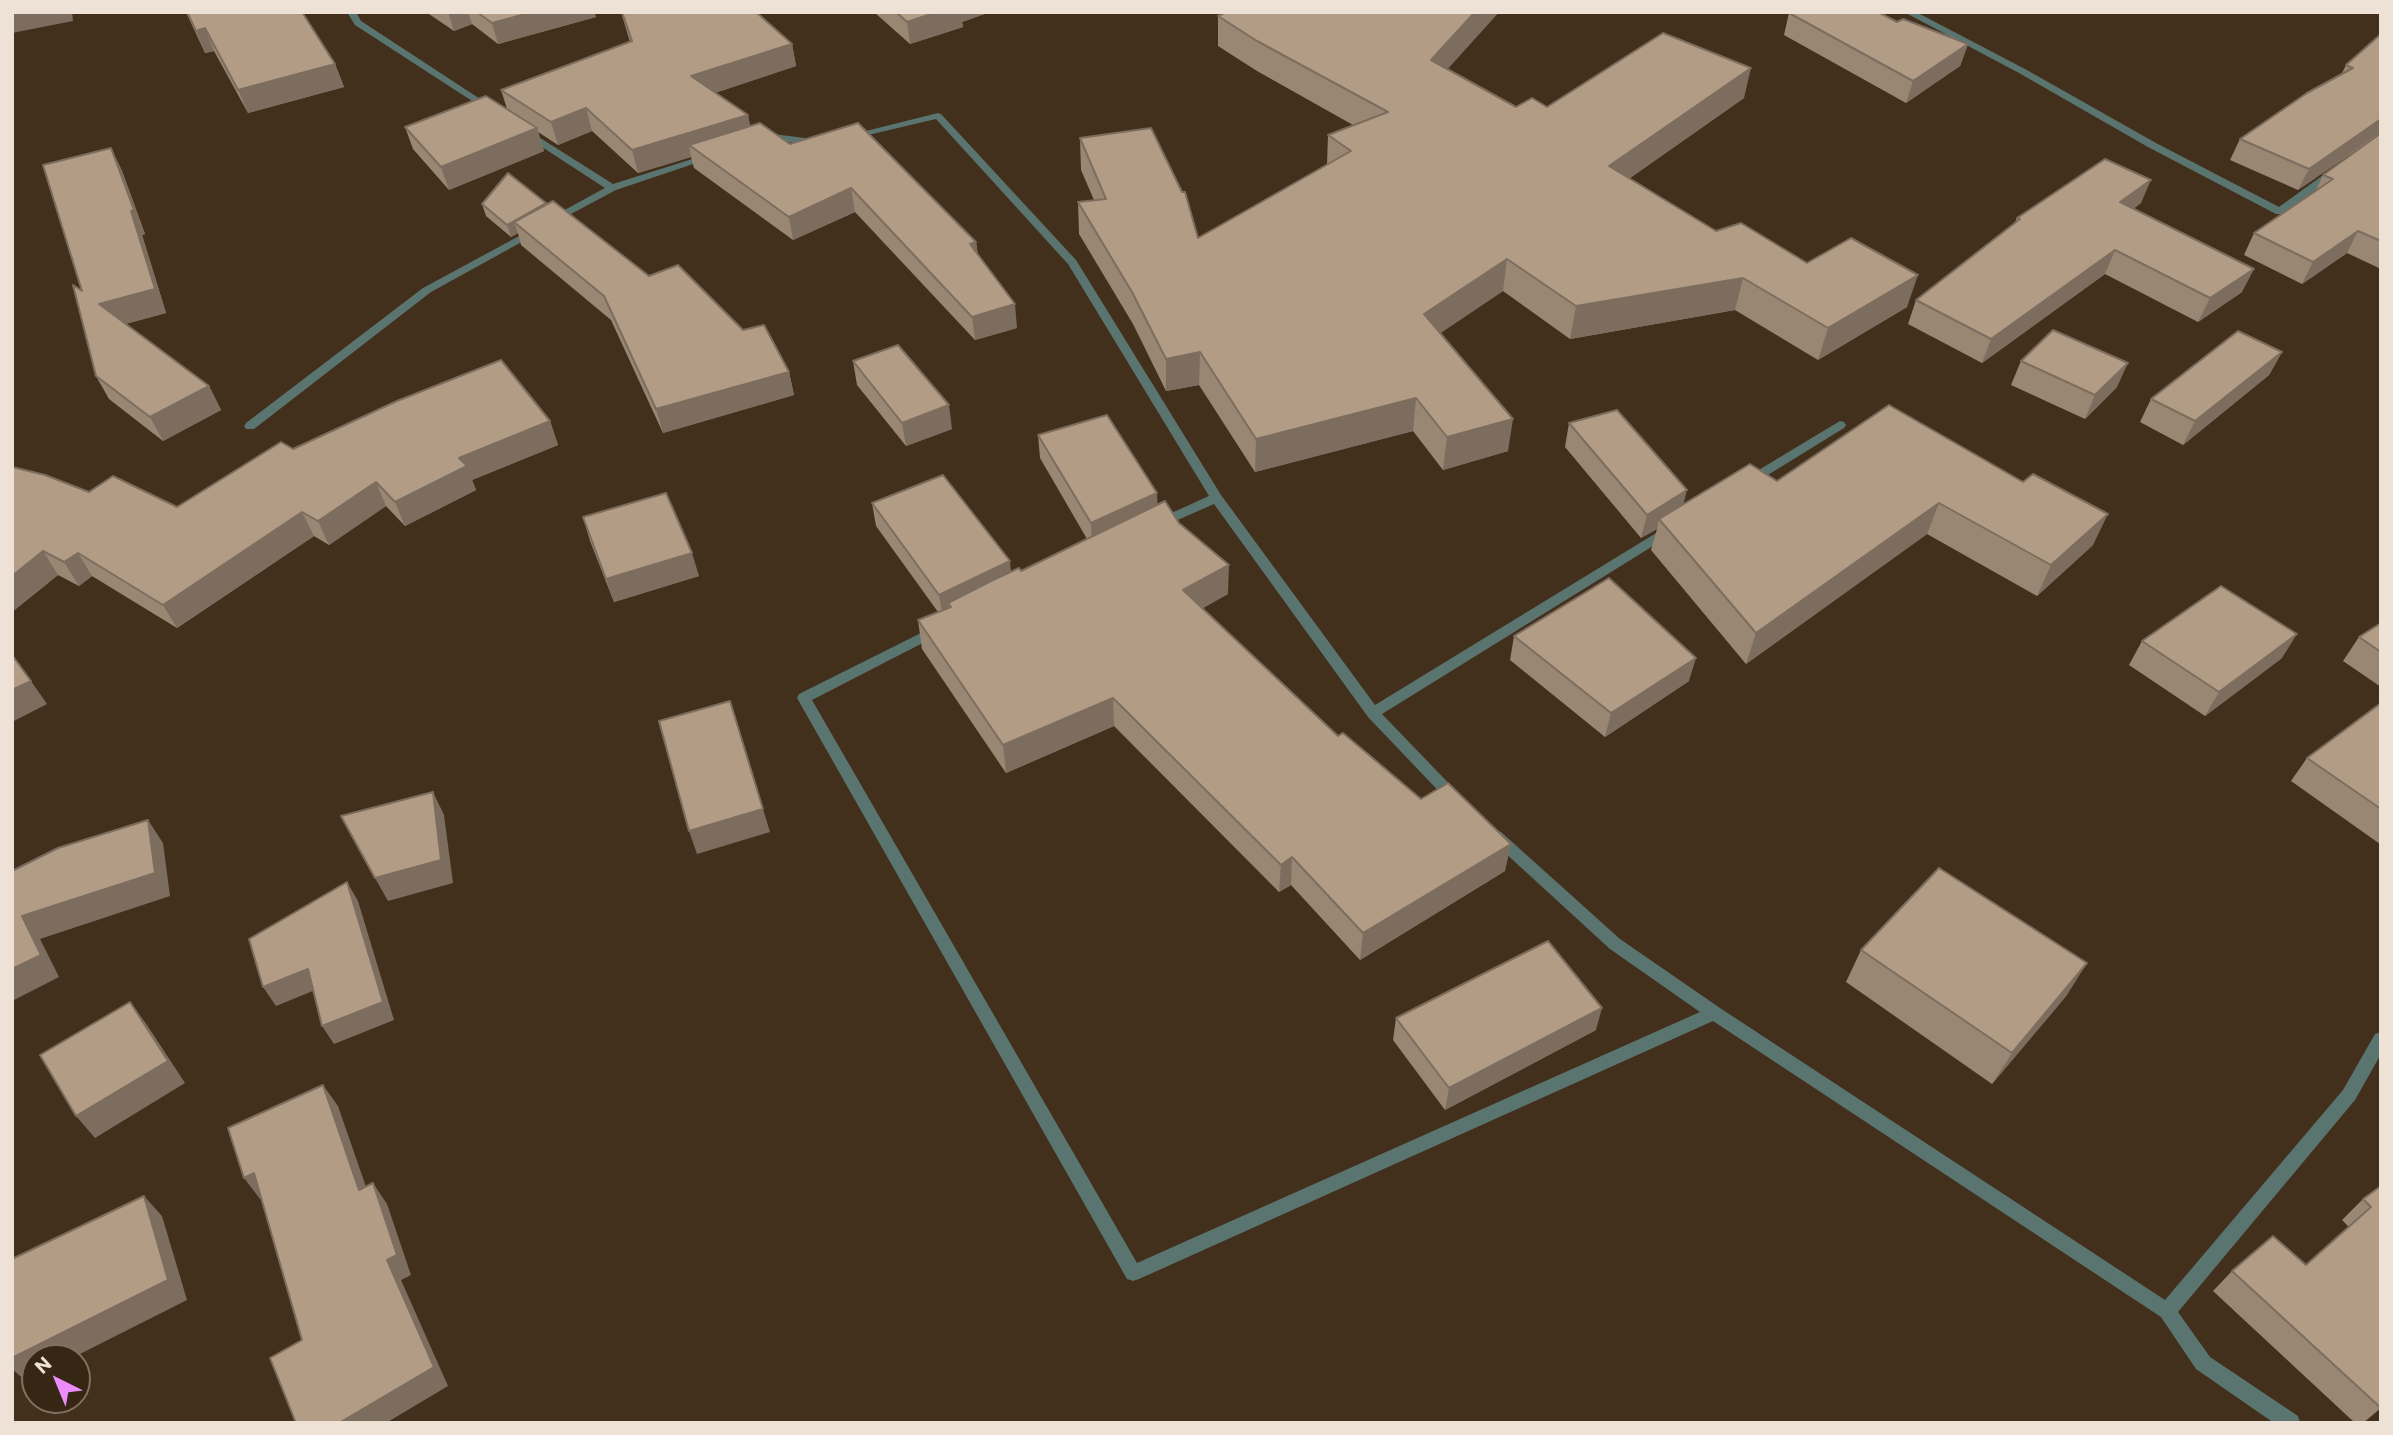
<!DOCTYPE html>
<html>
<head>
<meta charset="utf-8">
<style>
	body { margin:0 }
	#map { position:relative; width:2393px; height:1435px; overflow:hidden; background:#42301d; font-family:Commissioner,sans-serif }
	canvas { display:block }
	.frame { position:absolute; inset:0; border:14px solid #eee2d7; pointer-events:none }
	.north { position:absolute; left:21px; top:1344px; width:70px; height:70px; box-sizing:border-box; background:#372613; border:2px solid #807161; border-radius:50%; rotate:317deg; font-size:19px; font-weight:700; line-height:28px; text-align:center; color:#eee2d7 }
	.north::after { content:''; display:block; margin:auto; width:24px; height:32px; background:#ec8cfb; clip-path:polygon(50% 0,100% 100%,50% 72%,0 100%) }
</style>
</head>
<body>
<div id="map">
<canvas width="2393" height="1435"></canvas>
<div class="frame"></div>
<div class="north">N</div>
</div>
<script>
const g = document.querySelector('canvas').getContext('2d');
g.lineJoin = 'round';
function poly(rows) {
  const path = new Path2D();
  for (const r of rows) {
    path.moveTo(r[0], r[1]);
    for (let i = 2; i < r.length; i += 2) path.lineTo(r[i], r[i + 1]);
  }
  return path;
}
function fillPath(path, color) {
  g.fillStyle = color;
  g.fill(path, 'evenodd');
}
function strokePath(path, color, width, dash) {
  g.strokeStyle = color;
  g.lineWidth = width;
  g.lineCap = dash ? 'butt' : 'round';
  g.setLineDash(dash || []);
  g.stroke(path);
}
const street = poly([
	[347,12,356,12,361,21,497,110,489,112,355,25,347,12],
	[1904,12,1916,12,2025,69,2156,143,2279,207,2330,170,2338,170,2339,172,2284,214,2276,214,2148,147,2019,73,1904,12],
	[938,113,941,114,1076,260,1221,495,1375,705,1666,527,1674,527,1676,530,1674,533,1382,714,1460,795,1462,799,1460,803,1450,803,1368,717,1214,504,1164,526,1156,526,1154,523,1156,520,1209,496,1068,264,936,119,851,139,846,136,938,113],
	[526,129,613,184,705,155,714,157,616,190,552,224,548,223,548,219,605,188,522,134,521,132,526,129],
	[773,134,821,140,826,143,821,146,773,140,765,142,760,139,773,134],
	[534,228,538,229,538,233,431,292,254,429,246,429,244,426,246,423,423,288,534,228],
	[1840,421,1844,422,1846,425,1844,428,1750,486,1742,486,1740,483,1742,480,1840,421],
	[937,625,944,630,942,633,812,700,1137,1263,1700,1012,1610,949,1491,840,1489,836,1491,832,1496,830,1501,832,1620,939,1720,1008,2165,1300,2343,1090,2375,1034,2381,1032,2381,1054,2355,1100,2178,1312,2210,1357,2298,1416,2300,1423,2274,1423,2196,1369,2161,1317,1713,1021,1139,1279,1133,1281,1127,1279,797,698,799,694,937,625]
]);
const wall = poly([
	[186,12,302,12,335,64,344,87,248,113,214,51,205,53],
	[426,12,594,12,596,17,498,44,472,24,454,31],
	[621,12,756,12,792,44,796,66,715,93,748,115,750,126,790,144,976,242,978,255,1017,328,975,340,855,212,793,240,694,168,691,157,638,173,592,131,558,145,538,132,544,151,449,190,413,149,405,127,507,109,501,90,630,42],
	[874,12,990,12,962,22,963,27,910,44],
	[1226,12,1499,12,1447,69,1516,107,1547,107,1744,98,1630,178,1716,231,1807,263,1907,307,1818,360,1735,310,1570,339,1503,291,1440,333,1508,451,1443,470,1413,431,1255,472,1199,385,1166,391,1133,324,1079,234,1078,202,1094,200,1081,170,1080,138,1198,238,1327,165,1328,135,1353,125,1257,71,1218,46,1218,16],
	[1789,13,1897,22,1968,44,1960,66,1906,103,1784,35],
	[2381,34,2381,133,2298,190,2230,160,2240,139,2341,75,2346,65],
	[2381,133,2381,269,2347,253,2302,284,2244,255,2254,233,2315,192,2323,175],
	[111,148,122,171,145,234,142,235,166,313,125,324,209,386,221,410,163,441,109,399,96,376,82,291],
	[546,203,649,276,743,330,789,372,794,395,663,433,611,320,521,245,518,233,511,237,486,216,482,204],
	[2141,203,2133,209,2242,292,2198,322,2105,274,1982,363,1908,324,1916,300,2014,224,2017,218],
	[2282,352,2269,375,2183,445,2140,422,2151,399],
	[853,361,952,429,906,446,857,385],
	[2021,361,2117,387,2085,419,2011,385],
	[1889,405,2093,545,2037,596,1927,534,1746,664,1651,550,1657,529,1641,538,1565,447,1569,423,1683,505,1777,481],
	[550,421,558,445,472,480,476,490,405,526,386,506,329,545,314,536,177,628,92,576,79,586,58,575,12,612,12,467,89,492,177,507,293,449],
	[1038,435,1157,493,1157,505,1179,523,1228,594,1202,608,1338,736,1505,871,1360,960,1291,885,1279,892,1114,726,1006,773,922,649,918,620,938,612,876,526,872,503,1011,572,1021,571,1087,539,1040,458],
	[583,517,699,576,614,602,590,541],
	[2381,623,2381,687,2343,661,2359,637],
	[1514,636,1689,681,1605,737,1510,660],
	[2142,641,2282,658,2205,716,2129,665],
	[2381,703,2381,843,2380,844,2291,781,2307,758],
	[1861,950,2067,995,1992,1084,1846,982],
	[1396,1018,1596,1030,1445,1110,1393,1040],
	[2381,1186,2381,1408,2363,1423,2355,1423,2213,1291,2232,1271,2306,1265,2349,1227,2342,1220,2363,1199]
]);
const shadedWall = poly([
	[12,12,72,12,73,21,12,33],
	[448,12,468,12,472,24,454,31],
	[533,12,594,12,596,17,498,44,492,23],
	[937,12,990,12,962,22,963,27,910,44,907,22],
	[1475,12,1499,12,1428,91,1431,60],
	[205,28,214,51,205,53,196,31],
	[792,44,796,66,696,99,691,76],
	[1968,44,1960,66,1906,103,1913,81],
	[335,64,344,87,248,113,238,90],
	[1751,68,1744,98,1603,197,1609,166],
	[586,108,592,131,558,145,551,122],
	[748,115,752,138,689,145,691,157,638,173,632,150],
	[2381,119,2381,130,2379,133,2298,190,2309,169],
	[537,128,544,151,449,190,441,167],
	[111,148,122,171,145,234,142,235,166,313,111,328,99,304],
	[2151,180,2141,203,2110,225,2120,202],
	[851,188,855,212,793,240,789,217],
	[546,203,514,222,518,233,511,237,507,225],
	[2358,231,2347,253,2302,284,2313,262],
	[976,242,979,265,970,244],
	[2115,250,2105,274,1982,363,1991,339],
	[1507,259,1503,291,1420,347,1424,314],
	[2254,269,2242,292,2198,322,2210,298],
	[1918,275,1907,307,1818,360,1828,328],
	[1743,278,1735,310,1570,339,1576,306],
	[1015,304,1017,328,975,340,972,317],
	[1200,352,1199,385,1166,391,1166,359],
	[2282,352,2269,375,2183,445,2195,421],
	[2128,363,2117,387,2085,419,2095,395],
	[789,372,794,395,663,433,656,409],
	[209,386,221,410,163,441,150,417],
	[1416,398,1413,431,1255,472,1256,439],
	[949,405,952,429,906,446,902,423],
	[1513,419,1508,451,1443,470,1447,437],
	[550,421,558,445,472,480,476,490,405,526,395,502,459,458],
	[376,482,386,506,329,545,318,521],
	[1687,490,1681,514,1659,519,1657,529,1641,538,1647,515],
	[1157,493,1158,517,1092,547,1091,523],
	[1939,503,1927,534,1746,664,1756,633],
	[302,512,314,536,177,628,163,605],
	[2108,514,2093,545,2037,596,2051,565],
	[43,551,58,575,12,612,12,576],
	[78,553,92,576,79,586,64,562],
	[692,553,699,576,614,602,606,579],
	[1010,561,1012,584,951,607,948,603,950,615,943,618,939,595],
	[1229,565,1228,594,1184,619,1183,590],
	[2297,634,2282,658,2205,716,2219,692],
	[1696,658,1689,681,1605,737,1611,713],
	[31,681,47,704,12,722,12,690],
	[1113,698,1114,726,1006,773,1003,745],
	[433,792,444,815,453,883,388,901,375,878],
	[763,809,770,832,697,854,689,831],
	[148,820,163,843,170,896,40,939,59,977,12,1001,12,969,22,916],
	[1511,844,1505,871,1360,960,1363,933],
	[1292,857,1291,885,1279,892,1281,865],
	[347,882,358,901,394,1020,334,1044,322,1026],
	[2087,963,2067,995,1992,1084,2012,1053],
	[308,969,320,988,276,1006,263,987],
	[130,1002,147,1025,185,1083,95,1138,76,1116],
	[1602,1008,1596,1030,1445,1110,1449,1088],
	[323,1085,338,1106,374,1210,359,1190],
	[254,1173,270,1194,260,1199,244,1178],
	[373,1183,387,1204,411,1275,401,1280,448,1386,386,1423,339,1423,387,1260],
	[144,1196,162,1216,187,1300,72,1358,35,1358,35,1377,26,1381,12,1369,12,1358]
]);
const building = poly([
	[187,12,302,12,335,64,238,90,205,28,196,31,187,12],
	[477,12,533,12,492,23,477,12],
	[622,12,756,12,792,44,691,76,748,115,632,150,586,108,551,122,501,90,632,41,622,12],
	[896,12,937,12,907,22,896,12],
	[1226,12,1475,12,1431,60,1516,107,1532,98,1547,107,1663,33,1751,68,1609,166,1716,231,1741,223,1807,263,1851,238,1918,275,1828,328,1743,278,1576,306,1507,259,1424,314,1513,419,1447,437,1416,398,1256,439,1200,352,1166,359,1132,292,1078,202,1106,199,1080,138,1151,128,1182,192,1185,192,1198,238,1351,151,1328,135,1388,112,1257,41,1218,16,1226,12],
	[1791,12,1878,12,1897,22,1903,19,1968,44,1913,81,1789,13,1791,12],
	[2381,34,2381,119,2309,169,2240,139,2307,93,2353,68,2346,65,2381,34],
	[486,96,537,128,441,167,405,127,486,96],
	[760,123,790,144,858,123,976,242,970,244,1015,304,972,317,851,188,789,217,689,145,760,123],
	[2381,133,2381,241,2358,231,2313,262,2254,233,2333,179,2323,175,2381,133],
	[111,148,134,210,131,211,155,289,99,304,209,386,150,417,96,376,73,285,82,291,43,165,111,148],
	[2105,159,2151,180,2120,202,2254,269,2210,298,2115,250,1991,339,1916,300,2020,219,2017,218,2105,159],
	[508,173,546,203,507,225,482,204,508,173],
	[553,201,649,276,678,265,743,330,764,325,789,372,656,409,604,296,514,222,553,201],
	[2053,330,2128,363,2095,395,2021,361,2053,330],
	[2238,331,2282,352,2195,421,2151,399,2238,331],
	[898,345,949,405,902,423,853,361,898,345],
	[501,360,550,421,459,458,467,466,395,502,376,482,318,521,302,512,163,605,78,553,64,562,43,551,12,576,12,467,45,475,89,492,113,476,177,507,281,442,293,449,397,401,501,360],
	[1889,405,2023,482,2033,474,2108,514,2051,565,1939,503,1756,633,1659,519,1750,464,1777,481,1889,405],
	[1617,410,1687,490,1647,515,1569,423,1617,410],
	[1107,415,1157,493,1091,523,1038,435,1107,415],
	[943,475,1010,561,939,595,872,503,943,475],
	[666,493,692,553,606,579,583,517,666,493],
	[1165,501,1179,523,1229,565,1183,590,1338,736,1343,733,1421,799,1448,783,1511,844,1363,933,1292,857,1281,865,1113,698,1003,745,918,620,951,607,948,603,991,581,1019,568,1021,571,1165,501],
	[1609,578,1696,658,1611,713,1514,636,1609,578],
	[2221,586,2297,634,2219,692,2142,641,2221,586],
	[2381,623,2381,652,2359,637,2381,623],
	[12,655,31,681,12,690,12,655],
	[730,701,763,809,689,831,659,721,730,701],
	[2381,703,2381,809,2307,758,2381,703],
	[433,792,441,860,375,878,341,816,433,792],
	[148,820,155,873,22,916,41,955,12,969,12,871,58,848,148,820],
	[1939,868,2087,963,2012,1053,1861,950,1939,868],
	[347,882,383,1002,322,1026,308,969,263,987,249,939,347,882],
	[1548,941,1602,1008,1449,1088,1396,1018,1548,941],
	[130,1002,168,1061,76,1116,40,1055,130,1002],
	[323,1085,359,1190,373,1183,397,1255,387,1260,434,1367,339,1423,296,1423,270,1358,302,1340,254,1173,244,1178,228,1128,323,1085],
	[2381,1186,2381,1408,2232,1271,2273,1236,2306,1265,2371,1207,2363,1199,2381,1186],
	[144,1196,168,1280,12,1358,12,1259,144,1196]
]);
fillPath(street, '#5a7570');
fillPath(wall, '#998673');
fillPath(shadedWall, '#7d6d5e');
fillPath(building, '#b29c86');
strokePath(building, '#7d6d5e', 2);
</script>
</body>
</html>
